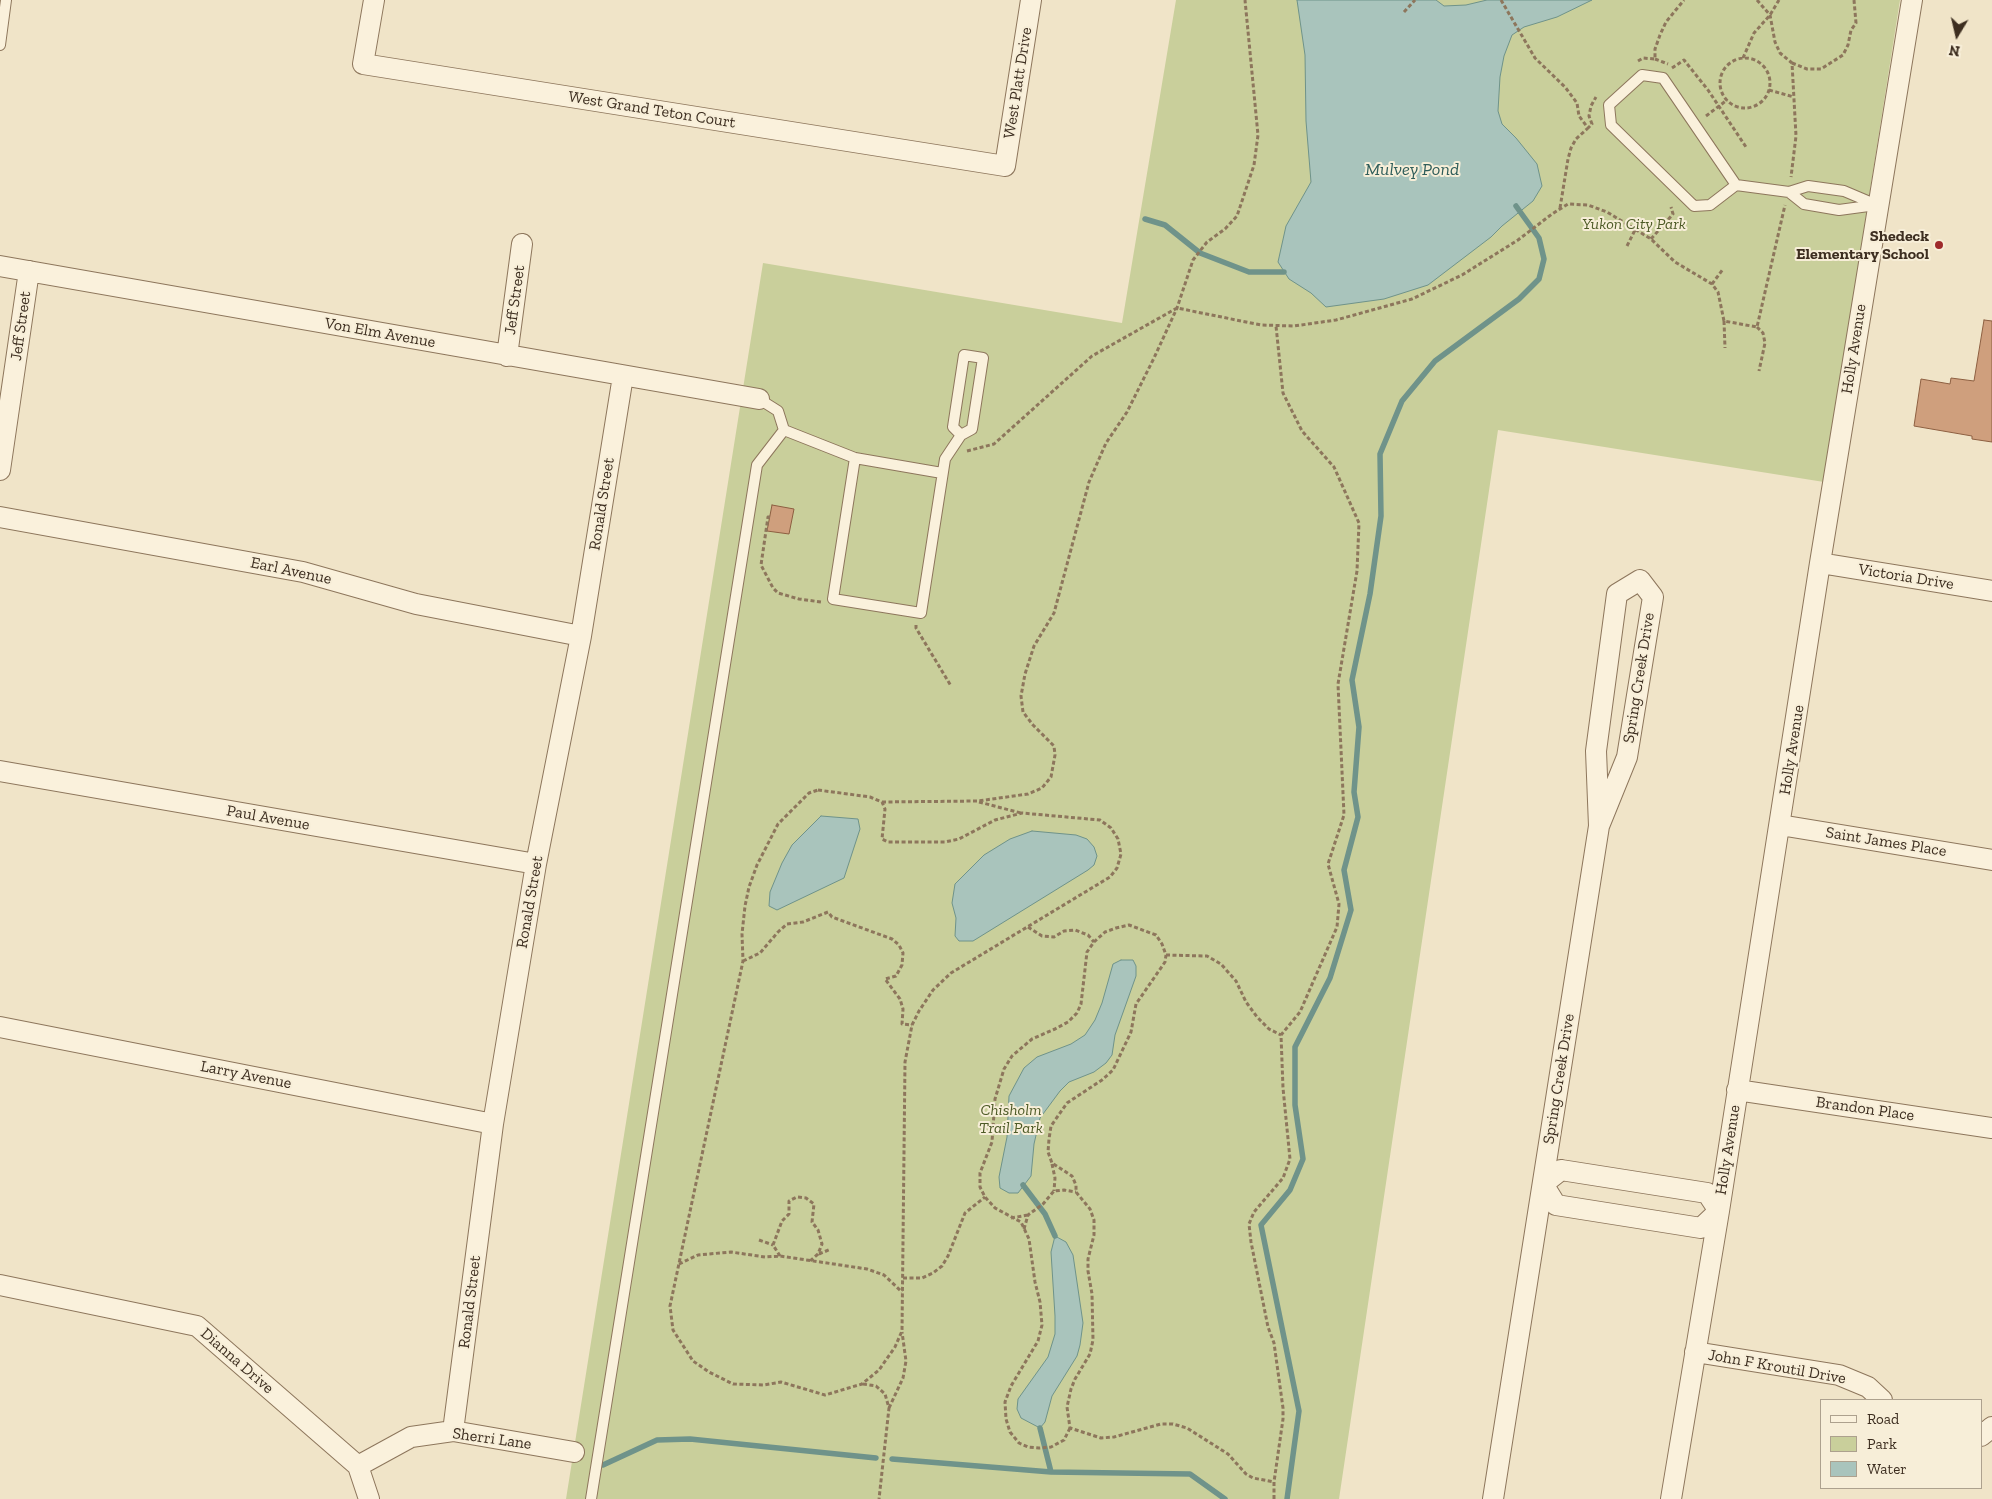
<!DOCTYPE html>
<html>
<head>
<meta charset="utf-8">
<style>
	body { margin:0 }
	#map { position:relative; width:1992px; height:1499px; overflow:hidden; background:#f0e4c8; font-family:"Zilla Slab",serif }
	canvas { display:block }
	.legend { position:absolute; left:1820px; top:1399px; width:162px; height:90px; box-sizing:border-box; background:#f7eed8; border:1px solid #ada18e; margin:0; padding:6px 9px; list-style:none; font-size:15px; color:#3d2e20 }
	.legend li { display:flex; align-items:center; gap:10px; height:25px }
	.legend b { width:25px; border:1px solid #ada18e }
	.north { position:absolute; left:1932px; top:10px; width:50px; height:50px; -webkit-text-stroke:4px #f7eed8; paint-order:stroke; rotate:189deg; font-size:14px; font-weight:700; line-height:20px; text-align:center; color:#3d2e20 }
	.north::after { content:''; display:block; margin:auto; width:18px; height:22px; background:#3d2e20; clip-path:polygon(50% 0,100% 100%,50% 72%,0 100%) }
</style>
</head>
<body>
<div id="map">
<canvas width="1992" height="1499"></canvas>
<ul class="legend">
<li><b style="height:6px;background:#faf1dc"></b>Road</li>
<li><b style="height:14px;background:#c9cf9b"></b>Park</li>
<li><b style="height:14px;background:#a9c4bc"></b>Water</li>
</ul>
<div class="north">N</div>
</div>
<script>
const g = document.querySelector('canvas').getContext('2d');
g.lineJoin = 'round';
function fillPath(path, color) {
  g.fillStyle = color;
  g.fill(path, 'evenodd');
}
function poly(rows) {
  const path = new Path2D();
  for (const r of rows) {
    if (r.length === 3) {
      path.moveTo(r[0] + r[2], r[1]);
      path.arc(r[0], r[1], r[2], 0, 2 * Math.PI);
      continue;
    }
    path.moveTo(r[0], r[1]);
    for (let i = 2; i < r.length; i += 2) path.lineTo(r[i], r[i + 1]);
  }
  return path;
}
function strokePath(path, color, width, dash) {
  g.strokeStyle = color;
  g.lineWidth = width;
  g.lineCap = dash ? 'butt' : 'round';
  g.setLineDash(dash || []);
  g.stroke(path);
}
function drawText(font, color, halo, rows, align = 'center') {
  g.font = font + ' "Zilla Slab",serif';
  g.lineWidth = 4;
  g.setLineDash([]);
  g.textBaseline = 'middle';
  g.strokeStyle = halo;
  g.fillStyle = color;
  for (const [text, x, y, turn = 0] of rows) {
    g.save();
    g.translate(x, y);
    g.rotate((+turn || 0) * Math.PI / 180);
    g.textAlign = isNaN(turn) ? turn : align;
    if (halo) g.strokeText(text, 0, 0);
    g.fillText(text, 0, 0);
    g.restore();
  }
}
const green = poly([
	[1176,0,1900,0,1824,482,1498,430,1339,1499,566,1499,763,263,1122,323]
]);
const water = poly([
	[1297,0,1436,0,1444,6,1466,5,1487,0,1592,0,1557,17,1524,27,1512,35,1504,56,1500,77,1498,111,1502,124,1516,138,1537,164,1542,186,1533,201,1502,226,1491,237,1428,285,1384,299,1326,307,1311,293,1289,279,1278,262,1286,226,1311,182,1306,121,1305,55,1297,0],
	[821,816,858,819,860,829,844,878,777,910,769,906,770,892,782,863,792,845,821,816],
	[1032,831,1076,835,1087,839,1094,847,1097,856,1094,865,1088,870,973,941,959,941,955,936,956,918,952,903,955,884,984,855,1010,839,1032,831],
	[1121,960,1133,960,1136,966,1136,976,1115,1035,1112,1055,1106,1063,1094,1072,1069,1082,1060,1091,1040,1118,1034,1144,1031,1176,1018,1193,1009,1193,1000,1188,999,1177,1007,1137,1009,1096,1024,1068,1037,1057,1071,1044,1085,1035,1095,1020,1102,1003,1113,964,1121,960],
	[1055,1236,1066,1242,1073,1255,1083,1323,1080,1345,1077,1356,1052,1396,1045,1422,1040,1428,1021,1418,1017,1409,1018,1399,1048,1357,1055,1334,1055,1316,1051,1252,1055,1236]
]);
const stream = poly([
	[1145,219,1165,225,1200,253,1249,272,1284,272],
	[1023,1185,1045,1214,1055,1236],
	[1040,1428,1051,1472],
	[892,1459,1051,1472,1190,1474,1225,1499],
	[603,1465,657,1440,690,1439,876,1458],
	[1287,1499,1299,1411,1261,1225,1290,1190,1303,1159,1295,1105,1295,1047,1330,978,1351,910,1344,870,1358,817,1354,792,1359,727,1352,680,1370,594,1381,516,1380,454,1402,401,1435,361,1519,299,1539,279,1544,259,1539,238,1516,206]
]);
const building = poly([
	[1984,320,1992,321,1992,442,1972,439,1972,436,1914,426,1921,379,1950,384,1951,378,1974,381,1984,320],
	[772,505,794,509,789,534,767,531,772,505]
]);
const path = poly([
	[1501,0,1535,58,1565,87,1577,103,1579,116,1588,128,1592,124,1589,116,1591,106,1596,97],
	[1757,0,1770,15,1775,42,1780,53,1792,63,1796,136,1791,177],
	[1404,12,1415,0],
	[1743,58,1754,33,1770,15,1779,0],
	[1745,83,25],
	[1655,59,1668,64],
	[1638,61,1643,58,1655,59,1655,49,1660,35,1666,22,1684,0],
	[1792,63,1807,69,1821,69,1843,55,1848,45,1851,30,1856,23,1854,0],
	[1672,68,1684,60,1708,90,1746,147],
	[1769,90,1794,97],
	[1706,116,1727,100],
	[1560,208,1568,159,1571,148,1576,139,1588,128],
	[1651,239,1673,214,1671,207],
	[1627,246,1635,230],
	[1712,284,1723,269],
	[1724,321,1725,348],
	[1757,327,1763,333,1765,343,1759,371],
	[967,451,994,444,1092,356,1177,308,1261,325,1294,326,1336,320,1412,299,1462,275,1518,240,1552,214,1568,204,1588,205,1607,212,1651,239,1675,262,1712,284,1718,292,1724,321,1757,327,1785,205],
	[770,517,768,517,761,565,773,588,778,593,799,599,821,602],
	[916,625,916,628,951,686],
	[818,790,870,797,882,802,885,809,882,839,888,842,945,842,959,839,995,820,1022,813,1100,820,1111,828,1118,839,1121,854,1117,868,1110,877,951,973,933,990,919,1011,912,1025,905,1062,902,1331,895,1347,879,1370,862,1384,825,1395,781,1382,764,1385,733,1384,709,1372,693,1361,673,1330,670,1306,743,961,742,934,745,906,749,887,757,865,778,824,809,793,818,790],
	[882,802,978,801,1028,794,1042,788,1051,777,1055,755,1054,746,1033,725,1023,712,1021,696,1025,674,1034,646,1054,613,1089,482,1099,459,1106,443,1127,412,1154,358,1177,308,1193,260,1207,242,1225,229,1237,216,1254,165,1258,135,1245,0],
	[979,802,1021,813],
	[1028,927,1042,936,1054,937,1064,931,1075,930,1088,935,1094,942],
	[1166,955,1207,956,1221,964,1236,981,1246,1002,1257,1017,1269,1029,1281,1035],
	[743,961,760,953,778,932,787,924,803,922,828,912,832,917,892,939,899,945,903,953,902,965,896,976,885,979,900,999,903,1009,902,1024,912,1025],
	[1052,1164,1055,1178,1054,1191],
	[1011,1218,1028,1215],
	[1024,1229,1028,1215,1043,1204,1054,1191,1064,1190,1076,1192],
	[759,1240,773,1245],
	[819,1254,831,1249],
	[780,1256,773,1245,782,1221,789,1214,789,1201,797,1197,806,1198,814,1204,812,1222,818,1230,822,1244,818,1254,810,1261],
	[679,1264,698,1255,731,1252,765,1257,780,1256,867,1269,884,1275,902,1292],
	[903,1278,922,1278,933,1273,942,1266,948,1256,965,1213,985,1197],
	[863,1384,876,1386,885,1394,889,1408,879,1499],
	[889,1408,903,1378,906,1361,902,1332],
	[1070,1428,1064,1440,1051,1447,1039,1448,1028,1447,1019,1443,1010,1432,1006,1419,1005,1402,1011,1386,1038,1341,1042,1325,1040,1302,1035,1282,1029,1239,1021,1222,995,1208,985,1197,980,1187,980,1173,992,1142,995,1099,1004,1069,1012,1056,1032,1039,1055,1029,1068,1022,1077,1013,1081,1004,1087,952,1094,942,1105,932,1116,928,1129,925,1156,935,1162,944,1166,955,1165,962,1136,1004,1131,1032,1113,1070,1102,1080,1067,1103,1051,1126,1049,1139,1048,1152,1052,1163,1072,1176,1076,1185,1076,1192,1090,1209,1094,1220,1094,1235,1088,1259,1088,1271,1092,1294,1093,1340,1090,1354,1075,1379,1071,1389,1067,1407,1070,1428,1101,1438,1114,1437,1161,1424,1173,1424,1187,1428,1228,1454,1246,1474,1253,1478,1274,1482],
	[1274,1499,1274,1482,1283,1419,1283,1408,1274,1343,1268,1327,1251,1242,1249,1224,1254,1212,1283,1178,1290,1159,1283,1088,1281,1035,1300,1012,1337,927,1339,904,1328,864,1344,815,1338,684,1357,571,1359,523,1334,467,1302,431,1283,393,1276,326]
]);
const service = poly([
	[0,45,6,0],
	[1736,185,1663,78,1642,75,1609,105,1611,125,1694,206,1710,205,1736,185,1789,192,1808,186,1844,191,1877,205],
	[1789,192,1804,204,1839,210,1876,205],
	[784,430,855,458,942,473],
	[855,458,833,599,921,613,945,459,961,435,972,429,983,358,964,355,953,427,961,435],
	[591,1499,757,465,784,430,778,411,759,399]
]);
const minor = poly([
	[374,0,363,64,1005,166,1031,0],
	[0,266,759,399],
	[507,356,522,244],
	[0,470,29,271],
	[0,517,303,572,416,604,581,636],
	[1820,563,1992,591],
	[0,771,536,864],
	[1780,825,1992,860],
	[0,1027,493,1124],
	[1737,1090,1992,1128],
	[1561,1170,1707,1193,1719,1211,1701,1228,1556,1205,1543,1184,1561,1170],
	[0,1285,197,1326,358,1466,369,1499],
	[1695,1352,1839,1375,1868,1387,1882,1400],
	[453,1431,493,1124,536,864,581,636,623,376],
	[1981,1436,1992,1427],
	[358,1466,411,1437,453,1431,574,1452],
	[1493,1499,1599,826,1596,751,1617,594,1640,580,1653,597,1627,757,1599,826],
	[1671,1499,1719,1211,1820,563,1912,0]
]);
const markers = [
	[1939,245,5,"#9e2a2b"]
];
const streetNames = [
	["West Platt Drive",1018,83,-81],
	["West Grand Teton Court",652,110,9],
	["Jeff Street",515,300,-82],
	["Jeff Street",21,326,-82],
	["Von Elm Avenue",380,333,10],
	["Holly Avenue",1854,349,-81],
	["Ronald Street",602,504,-81],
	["Earl Avenue",291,571,12],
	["Victoria Drive",1906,577,9],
	["Spring Creek Drive",1639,678,-81],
	["Holly Avenue",1792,750,-81],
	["Paul Avenue",268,818,10],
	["Saint James Place",1886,842,9],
	["Ronald Street",530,902,-80],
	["Larry Avenue",246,1075,11],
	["Spring Creek Drive",1559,1079,-81],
	["Brandon Place",1865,1109,8],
	["Holly Avenue",1728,1150,-81],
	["Ronald Street",470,1302,-83],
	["Dianna Drive",237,1361,41],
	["John F Kroutil Drive",1777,1367,10],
	["Sherri Lane",492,1439,8]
];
const parkNames = [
	["Yukon City Park",1634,224],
	["Chisholm",1011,1110],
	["Trail Park",1011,1128]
];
const poiNames = [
	["Shedeck",1929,236],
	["Elementary School",1929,254]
];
const waterNames = [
	["Mulvey Pond",1412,170]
];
fillPath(green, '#c9cf9b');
fillPath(water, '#a9c4bc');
strokePath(water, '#6f938a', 1);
strokePath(stream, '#6f938a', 5.5);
fillPath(building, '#cf9f7d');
strokePath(building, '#8d5f41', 1);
strokePath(service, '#8d765c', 12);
strokePath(minor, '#8d765c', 22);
strokePath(path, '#8d765c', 3, [4, 2.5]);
strokePath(service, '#faf1dc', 10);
strokePath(minor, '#faf1dc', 20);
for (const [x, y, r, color] of markers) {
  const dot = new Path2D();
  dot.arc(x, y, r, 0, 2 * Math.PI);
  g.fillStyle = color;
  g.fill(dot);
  strokePath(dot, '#f7eed8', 2);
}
drawText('16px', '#3d2e20', '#f7eed8', streetNames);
drawText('italic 16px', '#4d5a26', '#f7eed8', parkNames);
drawText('bold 16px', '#3d2e20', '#f7eed8', poiNames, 'right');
drawText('italic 18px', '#2f5d5a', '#f7eed8', waterNames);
</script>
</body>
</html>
